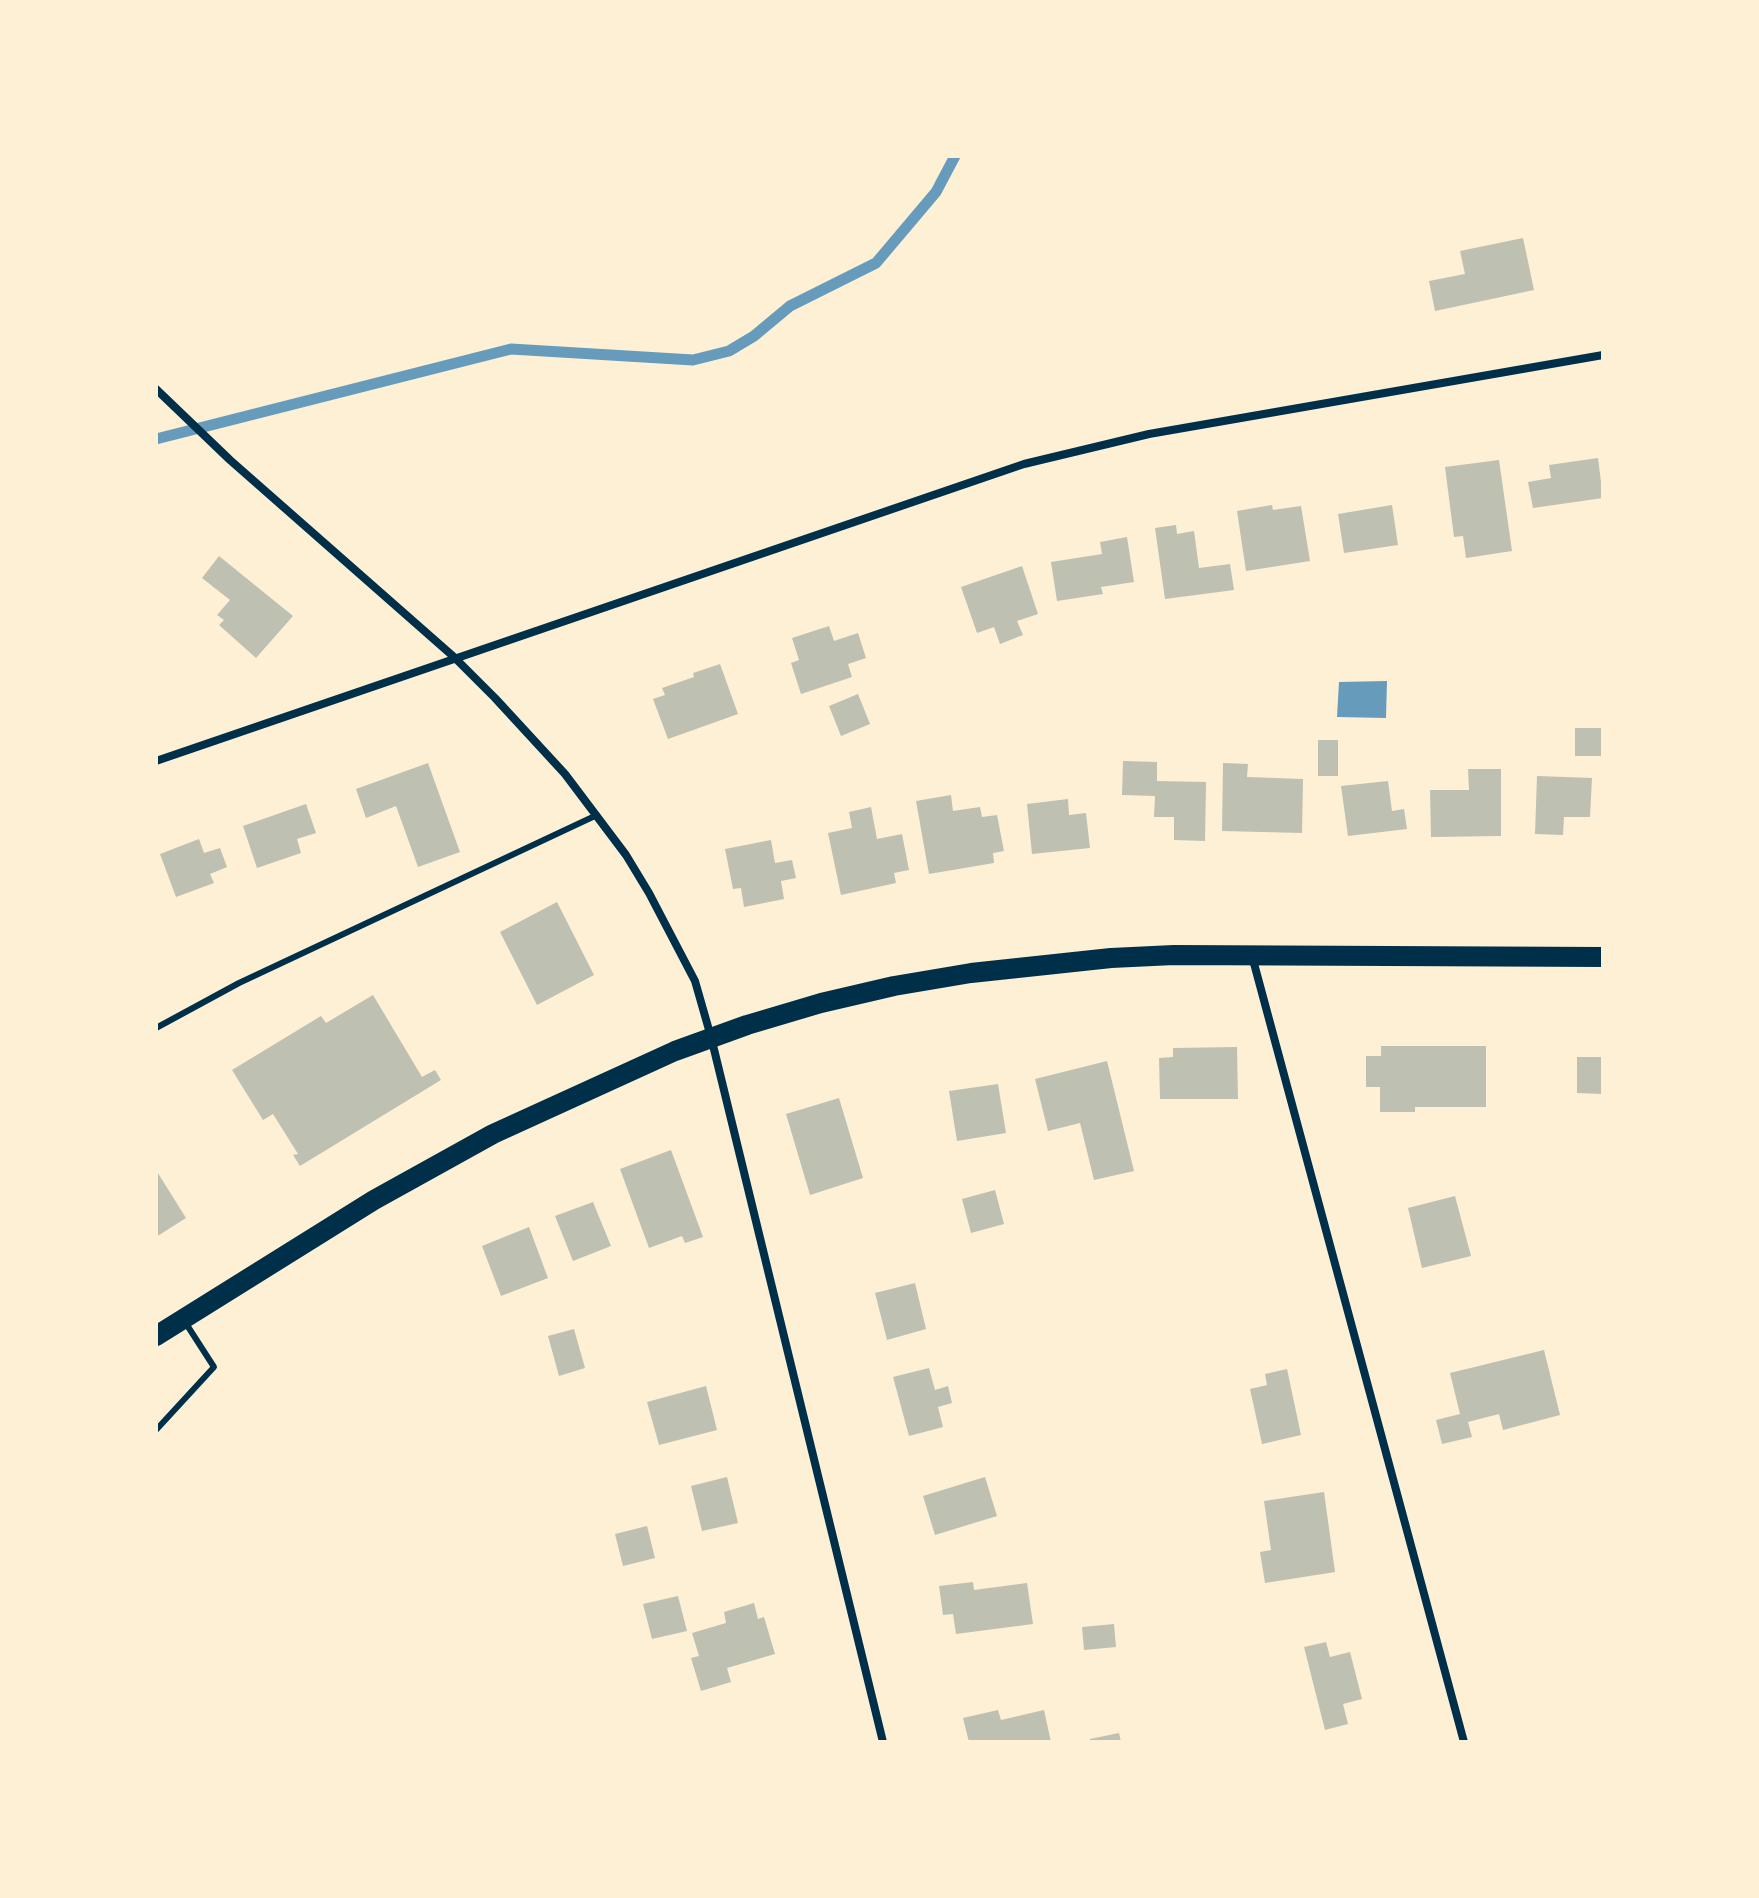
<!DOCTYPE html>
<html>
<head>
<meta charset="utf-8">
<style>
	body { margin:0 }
	#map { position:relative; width:1759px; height:1898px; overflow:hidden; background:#fdf0d5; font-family:"Archivo Narrow",sans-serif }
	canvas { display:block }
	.frame { position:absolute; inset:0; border:158px solid #fdf0d5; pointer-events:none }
</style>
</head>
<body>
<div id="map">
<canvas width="1759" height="1898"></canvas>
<div class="frame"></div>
</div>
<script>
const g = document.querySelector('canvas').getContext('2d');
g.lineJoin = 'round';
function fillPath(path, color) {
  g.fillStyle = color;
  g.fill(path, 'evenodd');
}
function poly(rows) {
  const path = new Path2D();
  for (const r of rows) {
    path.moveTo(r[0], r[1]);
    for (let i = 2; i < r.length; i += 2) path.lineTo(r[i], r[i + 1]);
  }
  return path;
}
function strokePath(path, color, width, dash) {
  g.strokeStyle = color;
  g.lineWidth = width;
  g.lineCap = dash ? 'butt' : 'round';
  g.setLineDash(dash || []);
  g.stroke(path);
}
const water = poly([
	[1387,681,1386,718,1337,717,1339,682]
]);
const stream = poly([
	[156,439,511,349,693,360,729,351,754,336,790,306,876,263,936,192,955,156]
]);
const building = poly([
	[1523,238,1534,290,1435,311,1429,281,1465,274,1460,251],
	[1598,458,1603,498,1533,508,1528,482,1551,478,1549,465],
	[1499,460,1512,551,1466,558,1463,536,1454,537,1445,467],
	[1272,505,1273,510,1301,506,1310,561,1246,571,1237,511],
	[1392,505,1398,545,1344,553,1338,514],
	[1176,525,1177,534,1194,531,1199,568,1230,564,1234,590,1165,599,1155,528],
	[1127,537,1134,582,1101,587,1103,594,1057,601,1051,562,1102,554,1100,542],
	[219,556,293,616,256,658,219,625,224,620,217,615,230,600,202,578],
	[1022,566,1038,614,1017,621,1023,635,1000,644,994,627,977,633,961,587],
	[829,626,834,641,858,633,866,658,848,664,852,677,801,694,791,663,799,660,792,638],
	[720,664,738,714,668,739,653,699,665,695,662,688,694,677,693,673],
	[858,694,870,724,841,736,829,706],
	[1575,728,1602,728,1602,756,1575,756],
	[1318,740,1338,740,1338,776,1318,776],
	[1123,761,1157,762,1157,781,1206,782,1205,841,1174,840,1174,817,1154,817,1155,796,1122,795],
	[428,763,460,852,418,867,396,806,366,818,356,789],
	[1223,763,1248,764,1247,777,1303,779,1302,833,1222,831],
	[1468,769,1501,769,1501,836,1431,837,1430,790,1469,790],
	[1537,776,1592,778,1590,817,1564,817,1563,835,1535,834],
	[1388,781,1392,811,1404,809,1407,829,1348,836,1341,786],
	[951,795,953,811,980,807,982,817,997,815,1004,851,993,853,994,863,929,874,916,801],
	[1068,799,1069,815,1086,813,1090,848,1032,854,1027,804],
	[306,804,316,833,297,839,301,853,257,868,243,826],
	[871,807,877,839,902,834,909,870,894,873,896,883,841,895,828,833,852,828,849,812],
	[199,839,204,853,220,848,227,867,210,874,214,883,176,897,160,854],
	[771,840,775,863,792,860,796,878,781,881,784,899,744,907,741,888,733,889,725,849],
	[557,902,594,975,537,1005,500,932],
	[373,995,422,1077,435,1070,441,1080,300,1166,293,1155,298,1154,273,1114,263,1120,232,1070,321,1016,326,1023],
	[1381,1046,1486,1046,1486,1107,1415,1107,1415,1112,1380,1112,1380,1087,1366,1087,1366,1056,1381,1056],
	[1237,1047,1238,1099,1160,1099,1159,1058,1173,1057,1173,1048],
	[1577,1057,1603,1057,1603,1094,1577,1093],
	[1107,1061,1134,1171,1094,1180,1080,1123,1048,1131,1035,1079],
	[998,1084,1006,1133,957,1141,949,1091],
	[839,1098,863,1178,810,1195,786,1114],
	[671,1150,703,1237,685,1243,682,1236,649,1248,620,1169],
	[156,1170,186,1218,156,1237],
	[995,1190,1004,1224,971,1233,962,1199],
	[1455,1196,1471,1256,1422,1268,1408,1208],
	[593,1202,611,1246,573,1261,555,1216],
	[529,1227,548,1278,501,1296,482,1246],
	[915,1283,926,1329,887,1340,875,1293],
	[574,1329,585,1368,559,1376,548,1336],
	[1544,1350,1560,1415,1503,1430,1499,1414,1468,1422,1472,1437,1442,1444,1436,1420,1460,1414,1450,1373],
	[929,1368,935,1390,948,1386,952,1403,938,1407,943,1427,909,1436,893,1377],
	[1287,1369,1301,1435,1262,1444,1250,1389,1267,1385,1265,1374],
	[706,1386,717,1430,659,1445,647,1402],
	[727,1477,738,1523,702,1531,691,1486],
	[985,1477,997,1516,935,1535,923,1496],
	[1324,1492,1335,1572,1265,1583,1260,1552,1271,1550,1264,1501],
	[647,1526,655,1558,623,1566,615,1534],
	[973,1582,974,1590,1027,1583,1033,1624,956,1634,953,1614,943,1615,939,1586],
	[678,1596,687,1631,652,1639,643,1604],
	[754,1603,758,1619,764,1617,775,1654,727,1668,731,1682,701,1691,691,1658,699,1656,692,1633,726,1623,724,1612],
	[1114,1624,1116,1647,1084,1650,1082,1627],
	[1326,1642,1330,1657,1350,1652,1362,1699,1343,1704,1348,1724,1325,1730,1304,1647],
	[998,1710,1001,1720,1044,1710,1051,1742,969,1742,963,1718],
	[1119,1733,1121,1742,1090,1742,1090,1739]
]);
const service = poly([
	[156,1028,239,983,597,815],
	[156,1430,214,1367,185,1322]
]);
const minor = poly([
	[156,389,230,460,454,657,495,698,565,774,626,855,649,893,695,981,711,1037,883,1742],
	[156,761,1024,464,1149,434,1603,355],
	[1252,956,1464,1742]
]);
const primary = poly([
	[156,1336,374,1200,493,1134,675,1051,747,1025,821,1003,894,986,971,973,1111,958,1174,955,1603,957]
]);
fillPath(water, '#669bbc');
strokePath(stream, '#669bbc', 11);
fillPath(building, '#bec0b2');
strokePath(service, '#003049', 6);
strokePath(minor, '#003049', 8);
strokePath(primary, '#003049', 20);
</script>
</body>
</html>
